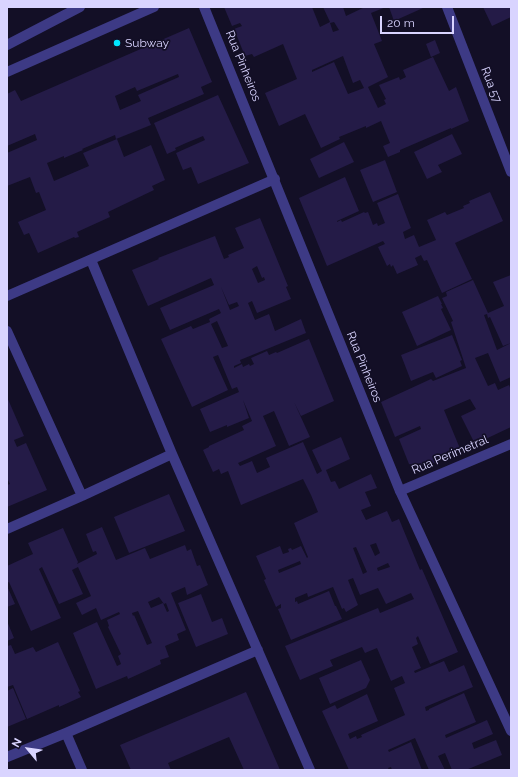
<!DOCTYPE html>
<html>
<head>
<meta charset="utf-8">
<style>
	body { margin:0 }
	#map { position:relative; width:518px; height:777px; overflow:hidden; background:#130f26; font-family:Raleway,sans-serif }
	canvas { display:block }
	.frame { position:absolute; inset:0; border:8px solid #d9d4ff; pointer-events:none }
	.north { position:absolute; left:8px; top:729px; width:40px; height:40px; -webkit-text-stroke:3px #130f26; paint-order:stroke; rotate:299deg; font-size:11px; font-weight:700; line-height:16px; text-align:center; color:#d9d4ff }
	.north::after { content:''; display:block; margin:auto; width:14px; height:18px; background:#d9d4ff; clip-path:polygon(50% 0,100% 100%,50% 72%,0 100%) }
	.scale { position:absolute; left:380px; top:16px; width:74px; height:18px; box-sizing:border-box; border:2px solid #d9d4ff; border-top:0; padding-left:5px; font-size:12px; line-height:14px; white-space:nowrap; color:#d9d4ff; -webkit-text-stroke:3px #130f26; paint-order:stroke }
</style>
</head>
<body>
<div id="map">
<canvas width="518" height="777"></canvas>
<div class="frame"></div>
<div class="north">N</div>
<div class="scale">20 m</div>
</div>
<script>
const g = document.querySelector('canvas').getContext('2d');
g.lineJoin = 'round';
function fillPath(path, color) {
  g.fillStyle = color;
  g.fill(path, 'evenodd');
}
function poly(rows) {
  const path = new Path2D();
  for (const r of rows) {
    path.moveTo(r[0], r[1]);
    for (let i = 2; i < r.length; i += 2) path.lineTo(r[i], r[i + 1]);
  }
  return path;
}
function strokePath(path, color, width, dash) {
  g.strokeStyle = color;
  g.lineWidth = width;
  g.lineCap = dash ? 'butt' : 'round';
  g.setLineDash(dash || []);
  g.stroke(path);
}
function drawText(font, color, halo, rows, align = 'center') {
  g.font = font + ' Raleway,sans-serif';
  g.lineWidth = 3.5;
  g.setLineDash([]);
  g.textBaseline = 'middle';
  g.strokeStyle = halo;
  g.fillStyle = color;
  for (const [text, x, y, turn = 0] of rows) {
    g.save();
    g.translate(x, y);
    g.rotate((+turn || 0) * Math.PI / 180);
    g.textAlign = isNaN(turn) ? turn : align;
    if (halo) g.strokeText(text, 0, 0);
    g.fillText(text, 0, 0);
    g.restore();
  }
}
const building = poly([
	[224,7,312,7,320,27,330,22,323,7,343,7,346,16,365,7,386,7,371,13,382,41,374,44,388,77,368,87,378,108,386,104,384,100,386,99,379,85,399,77,400,80,406,77,403,70,433,57,449,91,456,87,469,121,451,129,451,128,400,150,400,152,388,157,383,146,390,143,381,121,366,128,366,126,339,137,340,139,321,148,305,114,279,126,265,93,297,79,283,44,254,57,252,54,245,56,234,29,242,26,240,23,232,26],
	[334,22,339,30,333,32,330,23],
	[343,56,353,83,360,80,364,88,348,94,334,62,312,72,312,70],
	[389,7,423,7,423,8,394,21],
	[483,7,511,7,511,17,492,26],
	[189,28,212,82,201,87,204,94,148,118,151,125,116,139,115,135,82,149,83,150,64,158,64,156,47,163,54,181,89,166,83,153,117,139,124,157,151,145,165,180,152,186,154,190,108,212,110,217,77,232,79,237,75,238,74,237,38,253,29,233,24,235,18,222,46,210,39,192,36,193,30,177,7,186,7,153,37,140,35,134,7,146,7,94,15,90,21,101],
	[178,74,179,77,138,95,141,101,120,110,115,96,135,87,137,91],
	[435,40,440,53,431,57,426,44],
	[218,95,249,163,198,184,191,167,183,170,176,153,205,140,203,136,186,143,175,148,176,150,167,154,154,123],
	[452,134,462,154,438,165,442,172,427,179,414,152],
	[344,142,354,162,319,178,310,159],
	[385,160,397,192,373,202,360,170],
	[345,177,359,211,337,221,337,222,341,220,342,222,364,212,365,213,368,212,373,225,377,223,378,226,385,223,377,203,398,194,411,228,403,232,405,239,414,235,419,247,436,240,427,220,445,212,447,215,464,208,463,206,470,203,469,201,490,192,503,221,455,243,472,279,442,293,427,260,424,261,421,255,415,258,418,265,397,274,393,265,391,267,390,264,387,266,378,247,385,244,383,241,327,266,299,198],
	[260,218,288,286,286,287,291,299,257,313,252,301,248,303,255,320,269,314,275,331,301,319,306,333,240,360,241,363,234,366,234,368,242,364,243,367,249,364,250,366,254,364,251,358,267,351,269,355,276,352,277,353,309,339,334,401,301,416,294,402,310,437,289,446,274,411,263,416,276,446,238,463,240,466,252,461,257,473,270,467,266,458,303,442,317,474,322,471,312,450,341,437,350,459,326,470,331,482,335,481,339,489,371,474,377,488,365,492,371,506,361,510,366,520,387,511,392,522,399,519,420,570,422,569,458,652,430,664,418,636,416,638,418,644,412,647,421,668,414,671,415,673,444,661,449,672,464,665,473,687,425,707,426,711,429,710,429,709,464,693,476,722,445,735,446,738,487,720,493,734,472,743,474,749,496,740,502,755,466,770,452,770,445,753,438,756,445,770,429,770,415,738,388,750,389,752,391,751,411,742,422,770,392,770,391,767,388,768,389,770,349,770,322,711,335,705,337,709,367,694,378,721,348,734,350,739,356,736,357,739,362,737,361,735,405,715,394,688,405,683,402,676,391,681,377,648,365,653,362,647,330,660,333,666,300,680,285,646,378,608,380,613,414,599,411,593,386,604,378,588,360,595,353,578,348,580,358,605,346,612,344,608,342,609,333,587,308,597,307,593,295,598,295,602,297,601,298,604,329,591,335,606,336,606,342,619,291,640,278,609,281,608,281,604,276,607,264,580,266,579,256,556,280,546,283,554,289,552,288,549,291,548,292,550,301,546,307,558,308,557,294,523,318,512,311,495,303,479,241,505,228,471,221,474,219,469,213,472,203,450,209,447,209,446,244,430,242,426,252,421,243,400,249,418,227,427,227,425,210,432,200,409,239,392,237,387,232,389,218,355,213,357,228,390,192,407,161,339,191,326,193,329,210,322,209,319,221,313,219,309,170,330,160,308,214,285,211,278,148,306,132,270,159,259,158,258,215,236,224,259,229,257,228,255,244,248,235,228],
	[257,266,262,278,264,277,265,280,258,283,252,269],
	[221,287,229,305,237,302,239,306,230,310],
	[217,321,228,346,222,348,211,324],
	[376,543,380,553,375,556,370,545],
	[356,547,367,572,363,574,353,548],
	[300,561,301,564,279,573,278,570],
	[388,563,390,567,378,571,377,568],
	[511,275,511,343,503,346,490,317,488,318,487,314,484,315,497,350,511,343,511,377,500,382,488,353,475,358,488,386,495,383,498,390,509,385,511,390,511,407,510,407,511,410,511,427,475,444,461,416,476,409,470,399,444,410,461,451,416,471,413,465,409,464,399,439,421,429,420,426,395,437,381,402,431,379,433,381,466,368,451,322,453,321,442,298,447,296,446,292,473,280,488,313,504,306,493,282],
	[438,296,442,304,441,304,443,308,441,309,451,330,417,346,402,312],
	[452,335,462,360,460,361,462,366,436,378,433,372,411,381,401,355],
	[7,397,24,436,14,440,17,447,26,443,47,490,7,507,7,485,10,484,7,478],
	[169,494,185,531,129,553,114,517],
	[102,527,116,560,145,548,150,559,185,545,187,551,191,549,197,566,200,565,208,585,187,595,185,587,171,593,186,630,177,634,179,640,165,646,169,657,160,660,161,664,128,679,127,676,96,689,73,633,97,622,117,666,121,664,118,656,121,654,108,627,109,626,107,620,120,614,119,612,101,620,96,608,82,615,76,603,91,596,78,567,72,570,83,594,59,604,42,567,39,569,61,618,31,631,9,582,7,583,7,566,33,554,28,543,63,528,78,562,77,564,97,554,96,551,93,552,86,534],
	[159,597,164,604,166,603,169,611,167,612,163,603,151,608,148,602],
	[138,611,152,643,147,645,134,615,133,616,132,613],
	[7,586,15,604,7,607],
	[201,594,212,622,222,618,228,634,196,647,178,603],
	[7,621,14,638,7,641],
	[58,642,80,691,78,692,81,697,59,707,59,705,27,719,13,685,7,687,7,646,11,645,15,654,33,647,36,652],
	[361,660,370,680,366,688,330,704,319,678],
	[13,688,26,719,7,727,7,691],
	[246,692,280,770,244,770,229,737,168,763,171,770,131,770,120,745]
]);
const service = poly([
	[7,45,80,7]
]);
const minor = poly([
	[447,7,511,172],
	[7,72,154,7],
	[91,260,172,454,310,770],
	[7,296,275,179],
	[7,331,82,496],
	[400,491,511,444],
	[7,529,82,496,172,454],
	[66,733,82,770],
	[7,757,66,733,258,650]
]);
const tertiary = poly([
	[204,7,400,491,511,731]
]);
const markers = [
	[117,43,4,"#00e5ff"]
];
const poiNames = [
	["Subway",125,43]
];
const streetNames = [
	["Rua Pinheiros",243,66,68],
	["Rua 57",491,85,69],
	["Rua Pinheiros",364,367,68],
	["Rua Perimetral",450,455,-23]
];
fillPath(building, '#241b47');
strokePath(service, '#3d3a85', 10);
strokePath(minor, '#3d3a85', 10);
strokePath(tertiary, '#3d3a85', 10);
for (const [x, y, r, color] of markers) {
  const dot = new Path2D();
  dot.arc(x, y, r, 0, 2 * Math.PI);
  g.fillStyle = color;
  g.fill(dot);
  strokePath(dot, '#130f26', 1.5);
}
drawText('12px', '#d9d4ff', '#130f26', poiNames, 'left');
drawText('12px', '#d9d4ff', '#130f26', streetNames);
</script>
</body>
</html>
